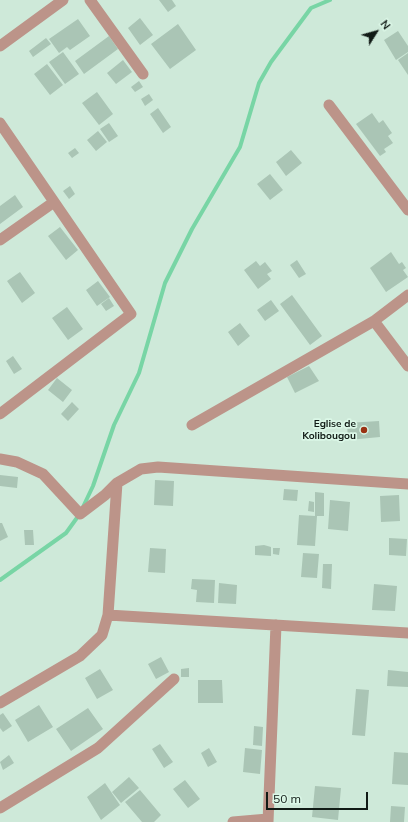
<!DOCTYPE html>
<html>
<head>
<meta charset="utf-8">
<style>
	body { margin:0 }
	#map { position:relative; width:408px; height:822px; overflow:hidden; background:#cee9d9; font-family:Mulish,sans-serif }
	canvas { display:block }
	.north { position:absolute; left:356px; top:12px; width:40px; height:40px; -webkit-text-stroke:3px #dbf7e7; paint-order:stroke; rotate:53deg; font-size:11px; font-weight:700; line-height:16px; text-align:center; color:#111b16 }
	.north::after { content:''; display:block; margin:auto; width:14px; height:18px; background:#111b16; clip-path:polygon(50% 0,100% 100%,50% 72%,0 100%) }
	.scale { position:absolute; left:266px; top:792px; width:102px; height:18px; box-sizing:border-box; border:2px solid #111b16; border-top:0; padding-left:5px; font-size:12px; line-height:14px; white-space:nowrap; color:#111b16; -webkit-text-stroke:3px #dbf7e7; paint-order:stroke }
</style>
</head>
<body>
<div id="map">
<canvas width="408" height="822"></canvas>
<div class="north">N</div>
<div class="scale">50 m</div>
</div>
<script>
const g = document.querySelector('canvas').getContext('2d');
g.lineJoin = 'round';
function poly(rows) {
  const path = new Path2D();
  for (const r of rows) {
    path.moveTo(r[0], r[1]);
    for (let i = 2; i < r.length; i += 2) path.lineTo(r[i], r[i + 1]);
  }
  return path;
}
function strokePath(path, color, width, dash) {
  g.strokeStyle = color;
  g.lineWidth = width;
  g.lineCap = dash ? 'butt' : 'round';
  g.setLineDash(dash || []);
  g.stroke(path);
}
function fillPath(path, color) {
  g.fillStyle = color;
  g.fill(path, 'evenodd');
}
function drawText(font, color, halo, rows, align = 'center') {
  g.font = font + ' Mulish,sans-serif';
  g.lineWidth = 3.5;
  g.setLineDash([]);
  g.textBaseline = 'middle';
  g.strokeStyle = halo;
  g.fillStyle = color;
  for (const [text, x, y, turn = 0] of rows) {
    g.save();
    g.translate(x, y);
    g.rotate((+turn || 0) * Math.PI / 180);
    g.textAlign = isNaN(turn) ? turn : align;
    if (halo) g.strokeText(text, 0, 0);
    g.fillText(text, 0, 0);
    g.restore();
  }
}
const stream = poly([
	[83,507,93,486,114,425,139,373,165,283,192,229,240,147,259,83,271,62,311,8,330,0],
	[0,580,66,533,79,515]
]);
const building = poly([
	[159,0,172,0,176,6,168,12],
	[140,18,153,35,140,45,128,28],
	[78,19,90,36,70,50,67,47,59,53,49,39],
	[178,24,196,50,170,69,151,44],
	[398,31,408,46,408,52,396,60,384,40],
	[109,36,118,49,84,74,75,61],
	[46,38,51,44,33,57,29,51],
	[63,52,79,74,65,84,49,62],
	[408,53,408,75,398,60],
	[123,60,132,72,116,84,107,73],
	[47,64,63,85,50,95,34,74],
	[139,81,143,87,135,92,131,87],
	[97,92,113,114,99,125,82,103],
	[149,94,153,100,145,106,141,99],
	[158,108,171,127,163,133,150,114],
	[372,113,379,123,383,120,392,133,388,136,393,143,384,149,386,152,380,156,356,124],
	[109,123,118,136,109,142,100,129],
	[98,131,107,142,96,151,87,140],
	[75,148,79,153,72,158,68,153],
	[291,150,302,163,286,176,276,162],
	[270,174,283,190,270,200,257,184],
	[70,186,75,194,69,199,63,191],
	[15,195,23,207,0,224,0,206],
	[60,227,78,250,66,260,48,236],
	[391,252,399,264,402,262,406,268,403,270,408,277,386,292,370,268],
	[297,260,306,274,299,278,290,265],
	[256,261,260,266,265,262,272,271,267,274,271,279,258,289,244,270],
	[20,272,35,293,22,303,7,281],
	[98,281,110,297,97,306,86,290],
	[292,295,322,336,310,345,280,304],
	[109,298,114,306,106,311,101,304],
	[271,300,279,311,265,321,257,310],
	[67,307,83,329,68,340,52,318],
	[240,323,250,336,238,346,228,332],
	[13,356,22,369,14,374,6,361],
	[309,366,319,381,295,393,287,377],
	[57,378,72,390,63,402,48,390],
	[72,402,79,409,68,421,61,414],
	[379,421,380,437,348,440,347,423],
	[0,475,18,477,17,488,0,486],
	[155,480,174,481,173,506,154,505],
	[284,489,298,490,297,501,283,500],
	[315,492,324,493,324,516,317,516,315,546,297,545,299,515,315,516],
	[399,495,400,521,381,522,380,496],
	[330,500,350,502,348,531,328,529],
	[309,501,314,502,314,512,308,511],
	[0,523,2,523,8,537,0,541],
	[24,530,33,530,34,545,25,545],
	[389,538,407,539,406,556,389,555],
	[264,545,271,547,271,556,255,555,255,546],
	[150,548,166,549,165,573,148,572],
	[273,548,280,548,279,555,273,554],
	[303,553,319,554,317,578,301,577],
	[323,564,332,564,331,589,322,588],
	[192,579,215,580,214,603,196,602,197,590,191,589],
	[219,583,237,585,236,604,218,603],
	[374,584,397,586,395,611,372,610],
	[161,657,169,672,156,679,148,664],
	[189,668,189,677,181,677,181,669],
	[100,669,113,690,97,699,85,678],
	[388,670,408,672,408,687,387,686],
	[198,680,222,680,223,703,198,703],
	[356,689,369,690,365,736,352,735],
	[39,705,53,727,28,742,15,720],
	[88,708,103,729,71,751,56,729],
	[3,713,12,726,3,732,0,728,0,715],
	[254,726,263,727,262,746,253,745],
	[160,744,173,762,164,768,152,749],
	[209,748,217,762,208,767,201,753],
	[245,748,262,750,260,774,243,772],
	[394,752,408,753,408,785,392,784],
	[9,755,14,763,3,770,0,762],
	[129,777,139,788,121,803,112,792],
	[185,780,200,799,188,808,173,789],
	[105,783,120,805,101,820,87,797],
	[315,786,341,788,338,820,312,817],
	[140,790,161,815,154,822,142,822,125,802],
	[391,806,405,807,404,822,390,822]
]);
const minor = poly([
	[90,0,143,74],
	[0,46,63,0],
	[329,105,408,210],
	[0,123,131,314,0,414],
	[0,240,54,202],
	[374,321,408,366],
	[192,425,374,321,408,295],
	[0,459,17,462,43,474,80,514,105,495,117,483,141,469,158,467,408,484],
	[108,615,408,633],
	[0,703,80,656,102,635,108,615,117,483],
	[0,808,98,748,174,679],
	[233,822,268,819],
	[268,822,276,625]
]);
const markers = [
	[364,430,4,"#9a3213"]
];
const poiNames = [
	["Eglise de",356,424],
	["Kolibougou",356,436]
];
strokePath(stream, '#78d5a5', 4);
fillPath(building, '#aac5b5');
strokePath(minor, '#bc9489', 11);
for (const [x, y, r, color] of markers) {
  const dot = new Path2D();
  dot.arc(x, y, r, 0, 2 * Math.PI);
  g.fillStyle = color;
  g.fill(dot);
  strokePath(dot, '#dbf7e7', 1.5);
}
drawText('bold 10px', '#111b16', '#dbf7e7', poiNames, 'right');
</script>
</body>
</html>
